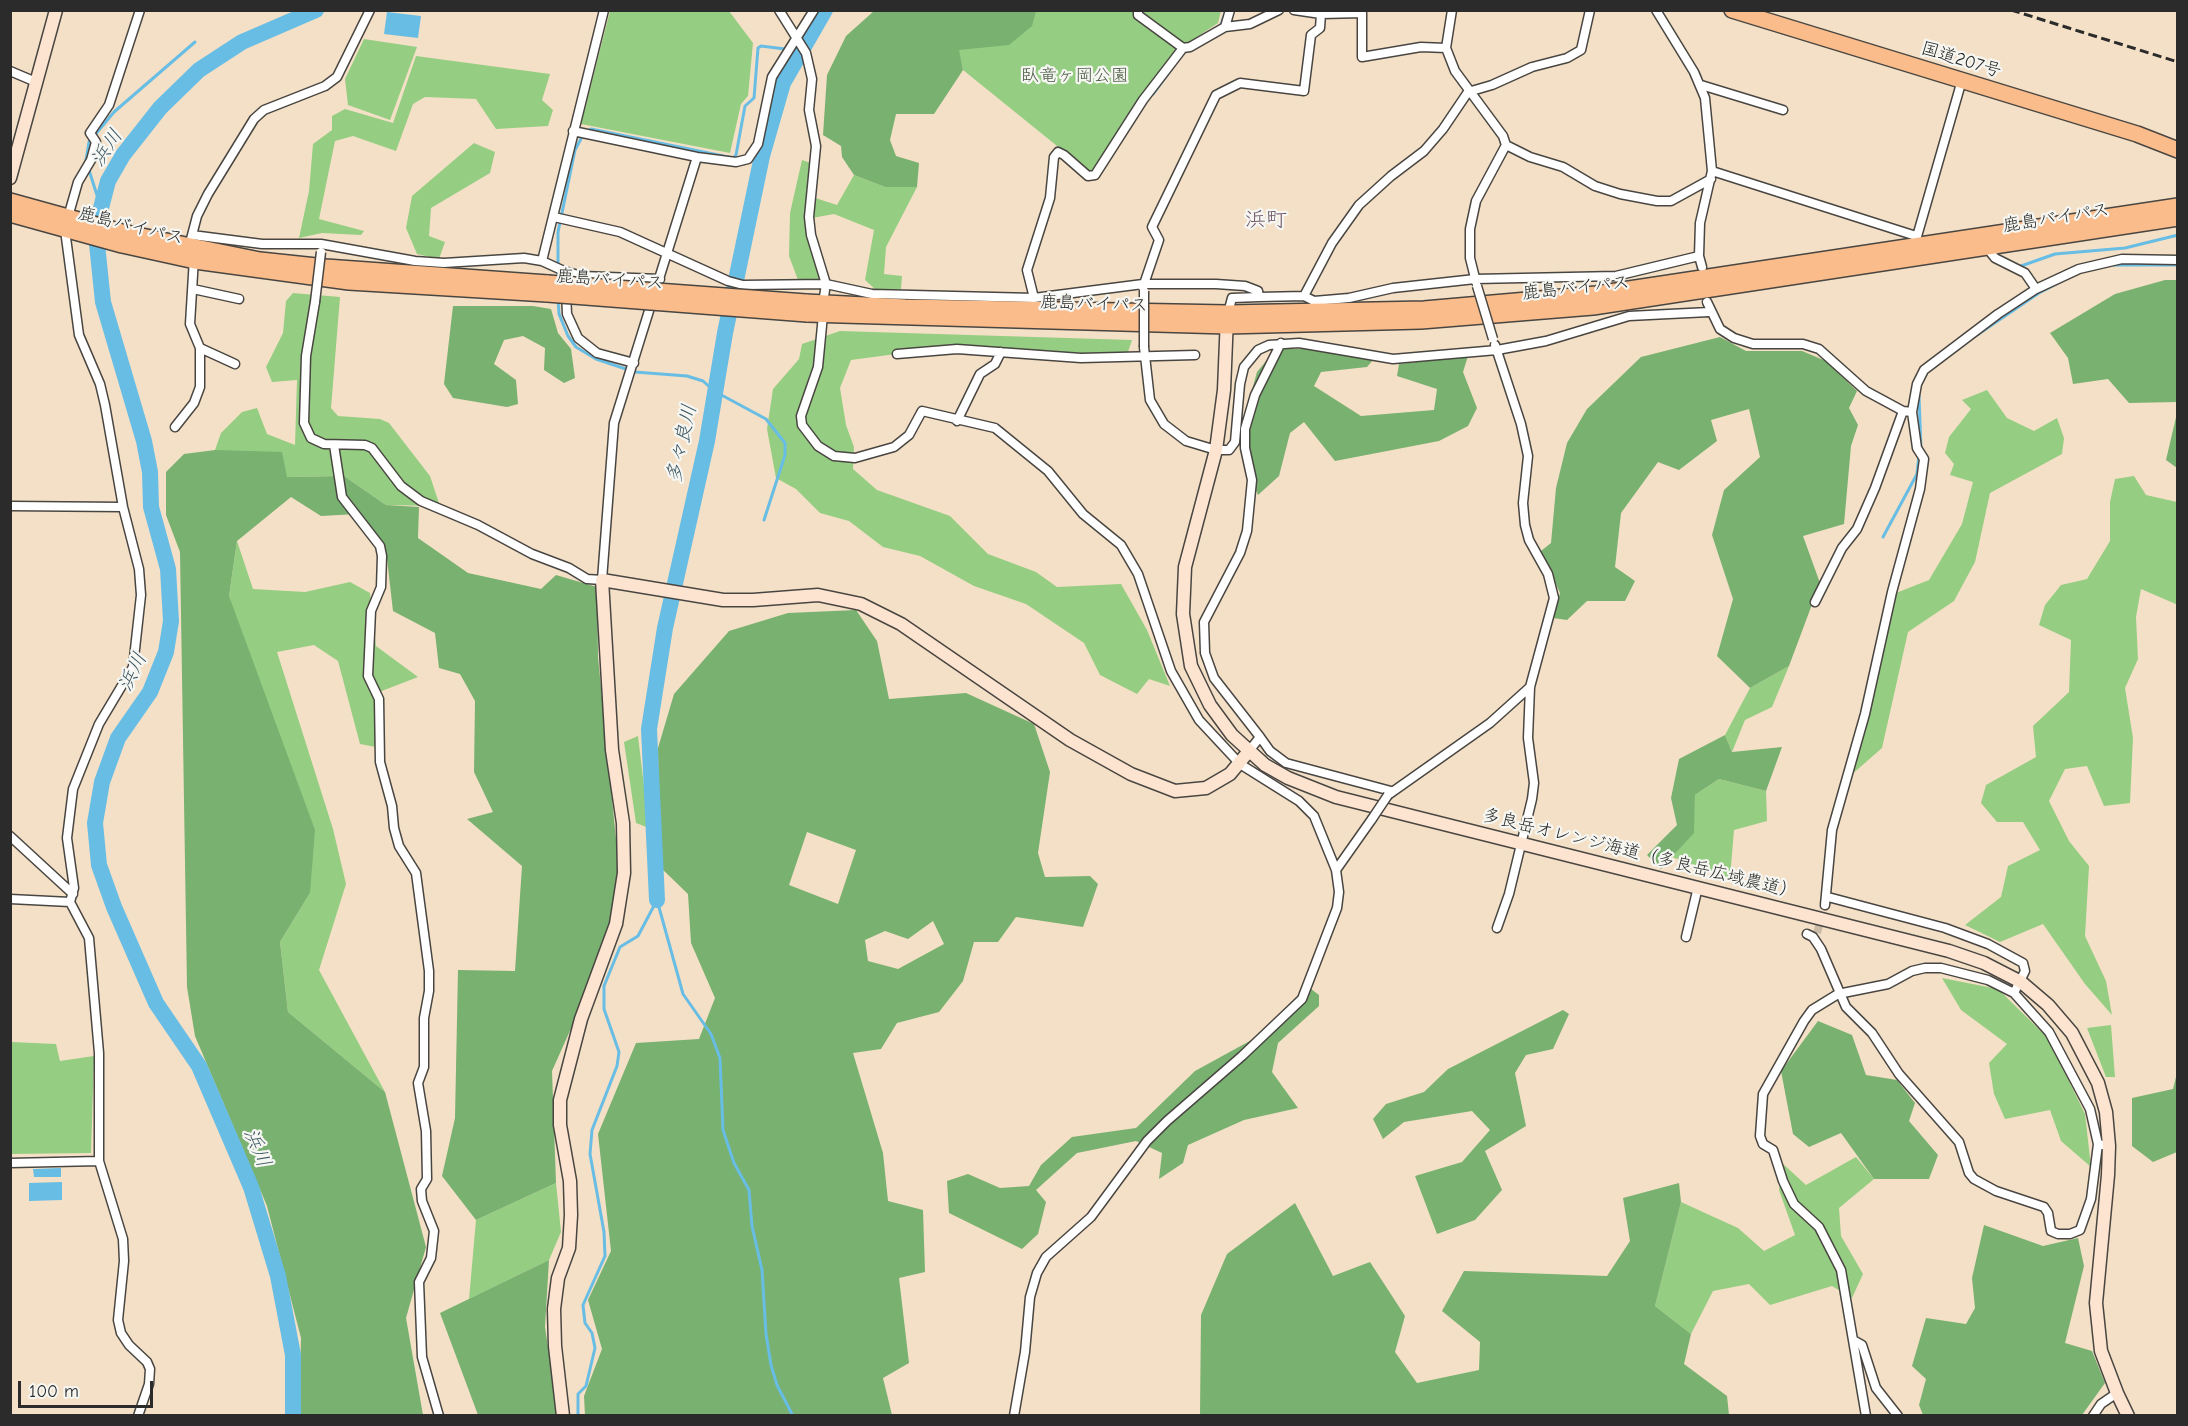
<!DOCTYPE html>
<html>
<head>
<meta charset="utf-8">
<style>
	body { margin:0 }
	#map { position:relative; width:2188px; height:1426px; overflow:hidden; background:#f4e0c6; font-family:"Comic Neue",sans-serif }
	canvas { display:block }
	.frame { position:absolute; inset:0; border:12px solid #2b2b2b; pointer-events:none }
	.scale { position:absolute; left:18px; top:1381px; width:135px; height:27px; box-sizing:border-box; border:3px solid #2b2b2b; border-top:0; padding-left:8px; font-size:18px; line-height:21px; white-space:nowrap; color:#2b2b2b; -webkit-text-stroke:4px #f6f6f2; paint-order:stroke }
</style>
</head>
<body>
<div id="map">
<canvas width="2188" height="1426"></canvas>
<div class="frame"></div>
<div class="scale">100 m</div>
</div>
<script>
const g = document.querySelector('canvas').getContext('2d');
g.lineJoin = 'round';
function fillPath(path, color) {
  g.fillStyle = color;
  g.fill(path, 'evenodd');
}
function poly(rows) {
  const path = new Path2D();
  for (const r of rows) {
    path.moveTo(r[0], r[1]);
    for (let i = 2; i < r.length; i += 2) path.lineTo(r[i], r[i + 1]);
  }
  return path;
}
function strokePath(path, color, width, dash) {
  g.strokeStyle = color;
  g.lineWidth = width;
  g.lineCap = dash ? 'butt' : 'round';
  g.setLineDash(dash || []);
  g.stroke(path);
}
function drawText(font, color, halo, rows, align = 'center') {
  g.font = font + ' "Comic Neue","Klee One",sans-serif';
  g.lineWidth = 4.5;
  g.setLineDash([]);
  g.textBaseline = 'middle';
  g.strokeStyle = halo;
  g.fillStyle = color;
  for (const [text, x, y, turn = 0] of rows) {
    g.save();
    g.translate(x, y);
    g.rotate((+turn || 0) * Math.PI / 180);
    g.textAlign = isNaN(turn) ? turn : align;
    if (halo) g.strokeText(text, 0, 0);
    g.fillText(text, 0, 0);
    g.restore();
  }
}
const green = poly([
	[610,11,729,11,753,43,748,96,741,104,730,153,581,124],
	[919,11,1221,11,1218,23,1177,50,1095,170,1088,171,963,70,958,49],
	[364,39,417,47,390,120,348,105,345,79],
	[416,56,550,74,542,100,553,110,548,126,496,129,476,99,425,97,413,104,396,151,353,136,335,141,319,219,364,231,361,235,322,233,299,238,309,191,313,144,332,130,332,116,345,109,393,123],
	[474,143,495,152,490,173,431,208,429,236,445,242,439,259,417,254,406,228,412,196],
	[802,160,811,163,806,195,837,205,854,175,885,187,917,187,886,247,884,274,902,276,901,289,875,289,865,280,874,230,834,214,812,218,823,269,818,289,801,288,789,256,790,213],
	[293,293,340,297,331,408,338,416,380,419,389,423,430,476,440,506,386,505,344,476,287,477,215,450,221,433,242,412,257,408,267,434,295,445,297,380,272,382,266,367,283,333,286,301],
	[840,331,1132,340,1128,352,1080,362,933,349,851,360,840,388,846,425,854,447,853,469,877,490,950,516,988,554,1036,572,1057,587,1121,584,1147,630,1170,686,1149,679,1137,694,1100,675,1084,643,1026,604,974,586,920,556,883,547,849,521,820,513,796,489,776,478,767,429,773,389,799,359,802,344],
	[1987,390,2007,418,2034,431,2057,418,2064,438,2062,454,1990,493,1975,562,1954,601,1908,632,1882,748,1850,776,1896,593,1929,580,1962,524,1973,482,1950,475,1954,464,1945,453,1949,437,1971,409,1962,400],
	[2134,476,2146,495,2177,502,2178,605,2141,589,2136,617,2138,659,2125,688,2133,738,2130,803,2104,806,2087,766,2065,769,2049,801,2069,841,2089,866,2085,936,2106,981,2112,1015,2085,984,2043,924,2000,942,1965,925,2001,897,2008,866,2040,850,2023,822,1997,822,1981,803,1986,785,2036,757,2033,726,2069,692,2071,640,2039,625,2045,605,2061,585,2087,579,2110,541,2110,502,2115,479],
	[237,541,253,589,305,592,350,582,370,593,376,646,418,677,374,694,376,747,360,744,338,661,314,645,277,652,333,829,346,884,319,970,385,1092,288,1012,280,942,310,893,229,596],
	[1789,666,1772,707,1745,720,1732,752,1725,735,1750,688],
	[638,736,649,828,636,823,624,742],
	[1719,779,1766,791,1767,821,1734,830,1730,878,1672,857,1693,833,1695,795],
	[1942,978,1998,989,2048,1038,2085,1114,2091,1167,2061,1141,2050,1110,2005,1119,1994,1094,1989,1063,2007,1044,1961,1010],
	[2111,1025,2115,1077,2106,1077,2087,1028],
	[11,1042,56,1044,60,1061,94,1056,91,1153,11,1154],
	[1856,1157,1874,1179,1839,1208,1841,1236,1863,1274,1852,1298,1832,1286,1770,1305,1749,1284,1713,1291,1691,1334,1655,1306,1681,1202,1738,1228,1764,1251,1795,1235,1779,1190,1782,1163,1806,1185],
	[556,1183,561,1232,549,1260,469,1299,476,1220]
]);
const forest = poly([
	[874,11,1036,11,1032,26,1009,45,959,50,963,70,934,114,896,114,890,140,896,156,919,163,917,187,885,187,854,175,842,157,841,146,823,135,827,75,846,36],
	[2165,280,2177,280,2177,402,2129,403,2108,379,2073,384,2068,358,2050,333,2115,294],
	[453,306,533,306,551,309,558,333,571,349,575,378,564,383,544,370,545,348,523,336,504,340,494,364,516,380,518,404,507,407,453,398,444,384],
	[1720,337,1746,351,1802,351,1826,361,1857,391,1849,408,1858,425,1851,446,1844,524,1803,536,1820,583,1789,666,1750,688,1717,656,1733,599,1712,535,1724,490,1760,457,1749,409,1711,420,1717,441,1679,470,1658,462,1621,513,1615,567,1635,581,1625,601,1587,601,1567,620,1553,618,1560,593,1541,551,1551,543,1556,488,1567,443,1587,409,1641,357],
	[1276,349,1307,349,1373,360,1367,367,1321,372,1314,386,1361,416,1434,410,1437,389,1397,376,1399,364,1468,356,1463,372,1477,408,1468,426,1439,441,1335,461,1304,422,1290,433,1279,476,1258,495,1243,458,1243,422,1257,372],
	[2177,413,2177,468,2166,460],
	[215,450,282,452,287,477,344,476,386,505,419,507,418,538,468,573,541,589,556,575,597,587,598,657,622,900,577,1015,552,1071,556,1183,476,1220,442,1176,455,1118,458,970,515,971,522,866,467,819,493,812,474,772,475,701,460,674,439,668,435,633,393,611,386,550,357,514,321,516,291,497,237,541,229,596,315,830,310,893,280,942,288,1012,385,1092,426,1247,406,1318,423,1415,299,1415,301,1338,267,1206,195,1036,187,987,180,552,166,515,166,472,184,454],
	[856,610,877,641,889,699,966,693,1034,724,1050,772,1038,853,1045,877,1090,876,1098,884,1083,927,1016,917,998,942,974,942,963,981,939,1012,897,1023,881,1049,853,1053,883,1153,888,1201,923,1210,925,1272,899,1278,909,1363,883,1378,892,1415,585,1415,584,1396,602,1349,588,1300,611,1251,598,1134,636,1043,699,1039,715,998,691,943,688,894,660,867,658,748,674,694,729,631,788,613],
	[807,832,856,850,838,904,789,885],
	[933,921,944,944,898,969,868,961,865,940,885,931,908,939],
	[1725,735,1732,752,1782,747,1766,791,1719,779,1695,795,1694,833,1661,869,1647,855,1677,825,1671,798,1679,759],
	[1311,989,1319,995,1319,1006,1278,1043,1272,1072,1298,1108,1244,1120,1188,1145,1183,1163,1159,1179,1162,1153,1136,1141,1077,1153,1036,1190,1046,1202,1038,1234,1022,1249,949,1213,947,1181,968,1174,1000,1188,1029,1186,1041,1165,1072,1137,1136,1128,1195,1071,1257,1037,1301,992],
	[1563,1010,1569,1014,1553,1049,1526,1055,1515,1073,1526,1126,1485,1151,1502,1190,1475,1220,1437,1234,1415,1176,1462,1162,1490,1130,1472,1111,1404,1122,1383,1139,1373,1119,1386,1104,1424,1092,1448,1069],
	[1818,1021,1852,1035,1866,1075,1897,1080,1915,1103,1909,1121,1938,1155,1929,1179,1874,1179,1841,1133,1809,1147,1793,1134,1781,1071],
	[2177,1073,2177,1152,2153,1162,2132,1146,2132,1098,2173,1089],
	[1679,1183,1681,1202,1655,1306,1691,1334,1684,1364,1727,1396,1729,1415,1200,1415,1201,1315,1227,1254,1295,1203,1333,1276,1370,1262,1405,1316,1395,1352,1417,1383,1479,1370,1480,1342,1442,1311,1464,1271,1607,1276,1630,1241,1623,1198],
	[1984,1225,2043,1246,2078,1238,2084,1266,2065,1343,2092,1351,2105,1383,2082,1415,1923,1415,1919,1405,1926,1379,1912,1366,1926,1318,1966,1324,1975,1308,1972,1278],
	[549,1260,545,1327,558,1415,478,1415,440,1313]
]);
const water = poly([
	[387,12,421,16,418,38,384,34],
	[61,1168,61,1177,34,1177,33,1169],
	[62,1182,62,1200,29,1201,29,1183]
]);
const stream = poly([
	[1221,25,1226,10],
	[1153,94,1176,63],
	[588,131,591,129,733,158,736,155,745,106,754,98,758,48,761,46,801,51],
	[86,160,89,142,114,112,195,42],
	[89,170,101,208],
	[2114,265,2178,265],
	[2021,266,2055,254,2125,248,2178,235],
	[558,277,558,232,575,150,583,135],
	[558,299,559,314,568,336,576,347,596,359,635,372,687,376,703,381,714,391,766,419,785,443,785,455,764,520],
	[1977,335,2039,293,2062,281],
	[1919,396,1921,449],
	[1883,537,1917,474,1919,455],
	[657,900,683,994,711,1034,720,1058,723,1130,734,1163,749,1190,752,1226,762,1270,766,1334,771,1365,777,1385,793,1416],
	[578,1416,578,1394,586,1386,595,1348,592,1333,585,1323,583,1305,605,1256,604,1232,590,1154,592,1130,617,1066,619,1052,604,1009,604,986,620,947,638,936,657,900]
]);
const river = poly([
	[657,900,649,729,665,628,707,441,725,333,762,156,783,83,825,10],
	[293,1416,293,1355,278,1276,251,1187,199,1066,156,1003,114,907,99,865,95,823,102,782,118,738,150,692,166,652,171,621,168,569,151,507,150,472,144,441,103,302,97,244,101,208,108,181,123,155,160,108,199,70,242,42,316,10]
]);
const streetTunnel = poly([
	[1817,933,1825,905]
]);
const street = poly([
	[779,10,806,53,812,79,809,110,816,146,809,217,811,235,826,284,823,303],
	[1138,10,1138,15,1183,48,1190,47,1225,27,1250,24,1279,10],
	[1294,10,1321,14],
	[1452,10,1446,48,1455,71,1503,136,1506,145,1530,157,1563,167,1595,186,1620,194,1657,201,1671,201,1711,179],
	[1656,10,1694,72,1705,98,1712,171,1700,223,1699,256,1702,267],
	[1225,27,1230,10],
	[10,71,36,82],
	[1701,85,1783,110],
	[573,131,697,157,736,162,748,159,758,144,772,77,814,10],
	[1712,171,1916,236],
	[68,217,78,182,91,160,96,142,90,133,109,105,140,10],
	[554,217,620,232,728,281,743,285,826,284,872,294,1034,298,1143,284,1216,284,1245,286,1258,291,1259,297,1304,296,1314,301,1349,298,1393,288,1475,279,1616,276,1699,256],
	[65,230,79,335,100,384,105,405,123,507,139,569,141,595,133,667,99,724,73,789,67,838,74,888,70,902],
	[192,235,262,244,321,244,415,261,444,263,524,258,542,261,564,271,582,276,660,279],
	[191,239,197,216,208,194,254,119,264,110,325,86,337,77,370,10],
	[1916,240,1962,80],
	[1987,248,1995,258,2025,273,2036,289],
	[194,258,190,324,200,348],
	[542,261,604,10],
	[1476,282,1470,258,1470,229,1476,201,1506,145],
	[1143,287,1159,240,1152,227,1216,95,1240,83,1304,91,1311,35,1320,28,1321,14,1362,13,1362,57,1421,47,1446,48],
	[193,289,239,299],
	[566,293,567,314,578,338,597,353,634,363],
	[1304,296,1332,243,1359,205,1391,176,1424,151,1443,129,1468,92,1492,85,1532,67,1567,58,1581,50,1590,10],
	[1034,298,1027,270,1050,198,1054,157,1058,152,1064,155,1088,176,1095,175,1143,100,1183,48],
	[315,302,306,356,304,423,311,438,324,444,365,445,372,448,401,486,421,501,478,525,532,554,569,568,587,579,602,580,614,423,697,157],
	[1707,302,1720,329,1734,338,1753,344,1803,344,1819,349,1866,391,1903,411,1912,412],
	[1228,313,1232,298,1259,297],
	[823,315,818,367,801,416,802,425,818,446,834,456,855,458,894,447,909,435,922,411,995,428,1048,471,1083,514,1121,545,1138,574,1171,671,1199,720,1240,764,1299,801,1314,816,1336,870,1339,892,1337,908,1302,999,1242,1056,1167,1121,1147,1141,1091,1217,1046,1257,1037,1273,1030,1297,1025,1352,1014,1416],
	[1495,345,1521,424,1528,456,1523,503,1525,525,1529,540,1548,574,1554,598,1530,687,1528,738,1534,783,1532,799,1509,894,1497,928],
	[1144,347,1150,400,1164,424,1186,441,1216,450,1229,450,1235,442,1240,384,1244,367,1258,350,1269,345,1299,343,1393,359,1497,350,1546,341,1629,316,1709,312],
	[897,354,957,349,1081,358,1195,355],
	[957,421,980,374,995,364,1001,352],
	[175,427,194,403,200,387,200,348,235,364],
	[334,445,342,497,380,546,382,556,381,587,371,611,368,676,379,699,380,762,392,806,394,828,399,846,416,873,429,971,429,991,424,1018,424,1067,418,1083,426,1131,427,1179,421,1189,422,1201,434,1231,431,1258,419,1282,422,1357,439,1416],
	[10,506,123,507],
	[1815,602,1842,548,1857,529,1875,488,1903,411],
	[1260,737,1214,678,1205,653,1204,622,1240,553,1247,531,1252,480,1245,448,1245,429,1255,395,1281,343],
	[1249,751,1260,737,1270,751,1286,763,1391,791],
	[1388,795,1490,723,1530,687],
	[10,836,73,894],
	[1336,870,1372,819],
	[1828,897,1945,928,1988,944,2023,963,2025,971,2014,993,1988,980,1941,968,1925,968,1912,971,1888,984,1838,994,1812,1010,1804,1021,1763,1094,1760,1136,1763,1144,1773,1150,1783,1181,1794,1204,1819,1227,1841,1270,1866,1416],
	[10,899,70,902],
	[70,902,89,938,99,1053,99,1161,123,1239,124,1261,118,1320,121,1333,129,1345,147,1362,150,1369,149,1384,138,1416],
	[1825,905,1832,830,1865,714,1892,592,1920,489,1924,459,1917,448,1912,412,1917,384,1924,370,1998,314,2036,289,2079,269,2122,259,2178,260],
	[1807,934,1813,937,1821,949,1846,1007,1872,1033,1899,1074,1959,1142,1969,1173,1974,1179,1996,1191,2044,1207,2048,1213,2051,1231,2058,1234,2070,1234,2080,1230,2091,1199,2098,1144],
	[1686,937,1698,887],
	[2014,993,2049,1032,2090,1109,2098,1144,2102,1145],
	[10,1163,99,1161],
	[1855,1341,1862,1345,1876,1388,1898,1416],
	[2093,1416,2101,1404,2117,1393]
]);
const secondary = poly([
	[10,178,56,10],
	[1227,317,1224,390,1216,450,1185,567,1183,614,1191,666,1210,705,1232,735,1265,765,1288,778,1336,797,1949,951,1984,963,2021,982,2048,1005,2072,1033,2098,1083,2106,1112,2109,1146,2108,1175,2096,1303,2101,1351,2117,1393,2128,1416],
	[563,1416,555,1346,554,1309,558,1278,569,1248,571,1215,570,1181,560,1125,560,1100,581,1019,616,924,624,873,623,823,612,750,602,580,723,600,753,600,818,595,861,604,901,624,1070,740,1131,774,1175,791,1206,788,1230,774,1249,751]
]);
const highway = poly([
	[1732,10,2137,134,2178,150],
	[10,201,122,232,260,260,326,267,548,283],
	[10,214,122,245,195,261,349,282,547,294],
	[806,302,905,307,1228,313,1424,309,1596,294,2178,206],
	[807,314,1227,326,1421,321,1593,307,2178,218]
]);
const rail = poly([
	[2011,10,2178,62]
]);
const streetBridge = poly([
	[1477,286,1493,339],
	[1144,291,1144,347],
	[315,302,321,252],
	[1372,819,1388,795]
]);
const highwayBridge = poly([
	[548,283,806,302],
	[547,294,807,314]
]);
const streetNames = [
	["国道207号",1961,60,17],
	["鹿島バイパス",2056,218,-9],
	["鹿島バイパス",131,226,14],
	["鹿島バイパス",610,280,4],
	["鹿島バイパス",1576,288,-6],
	["鹿島バイパス",1094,304,2],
	["多良岳オレンジ海道（多良岳広域農道）",1640,854,14]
];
const parkNames = [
	["臥竜ヶ岡公園",1075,76]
];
const waterNames = [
	["浜川",107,148,-56],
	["多々良川",682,444,-78],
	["浜川",133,672,-64],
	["浜川",257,1148,67]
];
const quarterNames = [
	["浜町",1266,220]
];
fillPath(green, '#95ce82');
fillPath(forest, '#78b170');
fillPath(water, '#68bde5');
strokePath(stream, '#68bde5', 3);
strokePath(river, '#68bde5', 16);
strokePath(streetTunnel, '#ccbca7', 8, [8, 4]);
strokePath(street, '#494642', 11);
strokePath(secondary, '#494642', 15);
strokePath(highway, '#494642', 18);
strokePath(street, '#fff', 8);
strokePath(secondary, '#fde4d0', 12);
strokePath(highway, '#f9bc8a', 15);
strokePath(rail, '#2b2b2b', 3, [9, 4.5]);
strokePath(streetBridge, '#494642', 11, []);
strokePath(highwayBridge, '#494642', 18, []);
strokePath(streetBridge, '#fff', 8);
strokePath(highwayBridge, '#f9bc8a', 15);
drawText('18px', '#2b2b2b', '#f6f6f2', streetNames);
drawText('18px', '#4b5c45', '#f6f6f2', parkNames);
drawText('italic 20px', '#3d5763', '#f6f6f2', waterNames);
drawText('21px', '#6e5466', '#f6f6f2', quarterNames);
</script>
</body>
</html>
